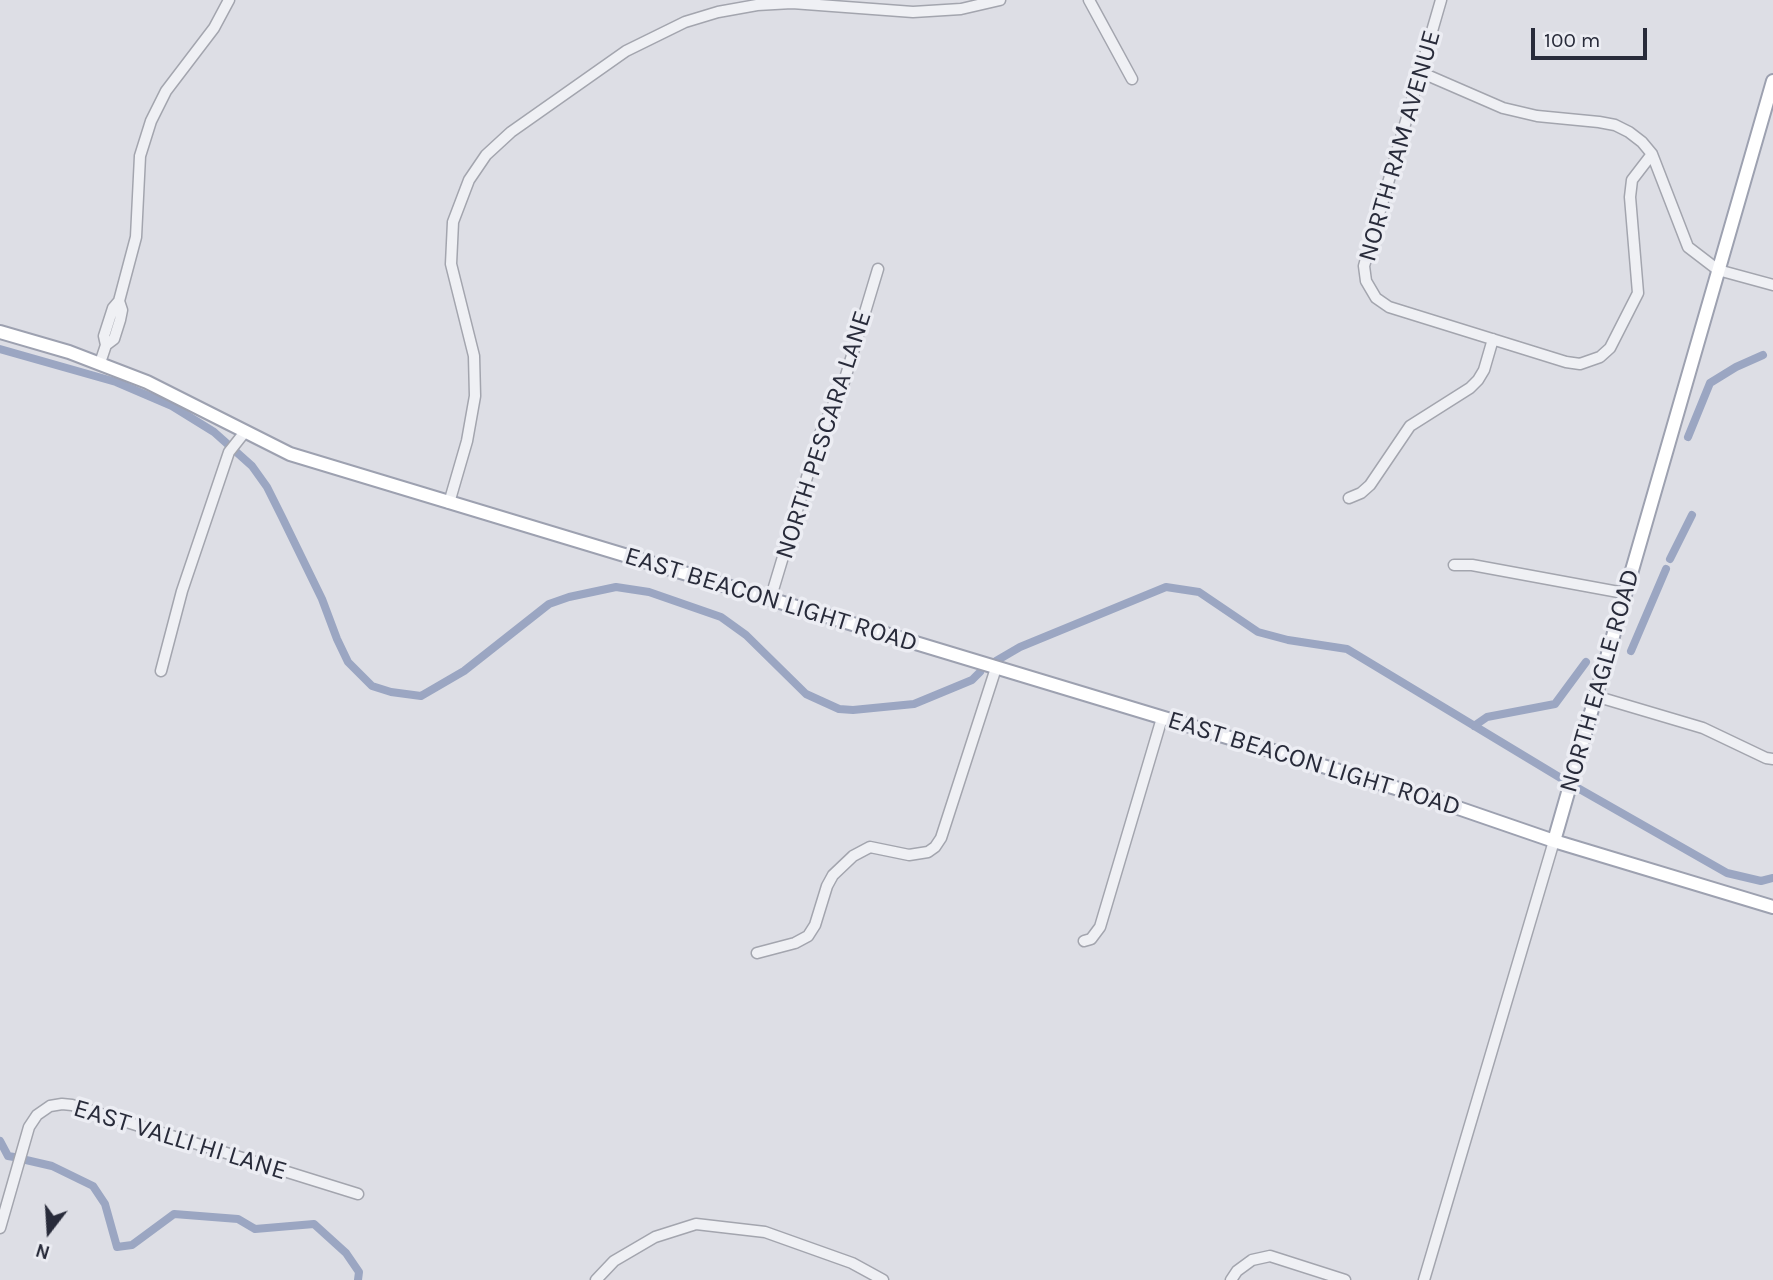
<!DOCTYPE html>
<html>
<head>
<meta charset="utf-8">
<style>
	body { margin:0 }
	#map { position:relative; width:1773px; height:1280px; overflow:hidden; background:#dddee5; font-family:Karla,sans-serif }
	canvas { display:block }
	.north { position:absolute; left:14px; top:1196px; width:70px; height:70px; -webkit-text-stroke:5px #ecedf3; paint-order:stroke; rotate:197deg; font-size:19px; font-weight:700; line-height:28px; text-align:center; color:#282b3a }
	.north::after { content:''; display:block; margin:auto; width:24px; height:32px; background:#282b3a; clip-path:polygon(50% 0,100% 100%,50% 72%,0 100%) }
	.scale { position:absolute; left:1531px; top:28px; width:116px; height:32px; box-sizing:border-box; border:4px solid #282b3a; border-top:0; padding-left:9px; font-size:21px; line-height:24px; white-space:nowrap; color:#282b3a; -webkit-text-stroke:5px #ecedf3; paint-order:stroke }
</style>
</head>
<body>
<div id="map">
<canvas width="1773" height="1280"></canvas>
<div class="north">N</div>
<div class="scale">100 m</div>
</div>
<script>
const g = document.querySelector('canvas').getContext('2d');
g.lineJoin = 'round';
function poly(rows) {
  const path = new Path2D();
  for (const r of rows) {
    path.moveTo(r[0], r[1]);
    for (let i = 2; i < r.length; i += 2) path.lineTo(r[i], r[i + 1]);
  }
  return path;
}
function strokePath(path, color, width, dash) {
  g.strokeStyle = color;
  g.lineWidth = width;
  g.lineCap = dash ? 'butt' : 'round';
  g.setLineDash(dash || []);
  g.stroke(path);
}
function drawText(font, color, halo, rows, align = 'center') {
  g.font = font + ' Karla,sans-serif';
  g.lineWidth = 7;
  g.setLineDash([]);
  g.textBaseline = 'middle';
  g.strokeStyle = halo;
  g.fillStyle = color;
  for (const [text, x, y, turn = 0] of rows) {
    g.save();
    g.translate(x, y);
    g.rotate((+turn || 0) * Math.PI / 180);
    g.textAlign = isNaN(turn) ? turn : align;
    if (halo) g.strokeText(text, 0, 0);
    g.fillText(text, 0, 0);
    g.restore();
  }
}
const canal = poly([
	[0,349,116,382,172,406,214,432,252,466,267,487,282,517,322,599,337,639,348,662,372,686,391,692,421,696,464,671,549,604,569,597,616,587,649,592,721,617,746,635,806,694,839,709,853,710,914,704,972,680,980,672],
	[1688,437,1710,383,1736,367,1763,355],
	[1670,559,1692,515],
	[1631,651,1666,569],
	[996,661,1020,647,1166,587,1199,592,1258,632,1288,640,1347,649,1564,780],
	[1474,726,1487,717,1555,704,1586,662],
	[1576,787,1727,873,1761,881,1773,878],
	[0,1141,8,1156,14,1157],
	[26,1160,52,1166,93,1186,105,1204,117,1247,132,1245,174,1214,238,1219,255,1229,314,1224,346,1253,359,1272,358,1280]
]);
const minor = poly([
	[1089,0,1132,79],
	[1441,0,1364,266,1366,281,1376,298,1389,307,1566,362,1580,364,1600,357,1610,348,1638,293,1630,197,1632,180,1652,154],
	[1420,72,1503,108,1537,116,1599,122,1615,125,1629,132,1642,142,1652,154,1688,247,1718,270,1773,285],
	[119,301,136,237,140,156,151,121,166,91,214,28,229,0],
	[100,363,106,345,104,336,113,308,119,301,122,310,120,320,114,339,106,345],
	[1349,498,1361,493,1370,485,1410,426,1470,388,1478,380,1484,370,1493,339],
	[449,503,467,441,475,396,474,356,451,264,453,222,469,180,486,155,511,132,626,51,685,22,718,12,757,5,792,3,913,12,961,9,1000,0],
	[1454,565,1472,565,1624,593],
	[770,600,820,434,844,382,878,269],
	[161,671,182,591,229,452,244,433],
	[1595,696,1703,728,1766,758,1773,759],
	[1084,941,1091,939,1100,927,1162,718],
	[757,953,795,943,808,936,815,925,827,886,833,875,853,856,870,847,909,855,928,852,935,847,941,838,996,668],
	[0,1228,29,1127,37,1115,50,1106,62,1104,72,1105,358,1194],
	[596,1280,614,1261,655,1237,696,1224,765,1232,852,1263,883,1280],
	[1231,1280,1237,1271,1252,1260,1270,1256,1345,1280],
	[1424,1280,1554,841]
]);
const major = poly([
	[0,332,69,352,147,382,290,454,1432,799,1554,841,1773,907],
	[1554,841,1773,81]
]);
const streetNames = [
	["NORTH RAM AVENUE",1400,146,-74],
	["NORTH PESCARA LANE",824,435,-72],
	["EAST BEACON LIGHT ROAD",771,600,17],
	["NORTH EAGLE ROAD",1600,681,-74],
	["EAST BEACON LIGHT ROAD",1314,764,17],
	["EAST VALLI HI LANE",180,1140,17]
];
strokePath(canal, '#9ba6c2', 8);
strokePath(minor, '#a3a5ae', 13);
strokePath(major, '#9da1b0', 16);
strokePath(minor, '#eff0f4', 10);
strokePath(major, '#fff', 12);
drawText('26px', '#282b3a', '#ecedf3', streetNames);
</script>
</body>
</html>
